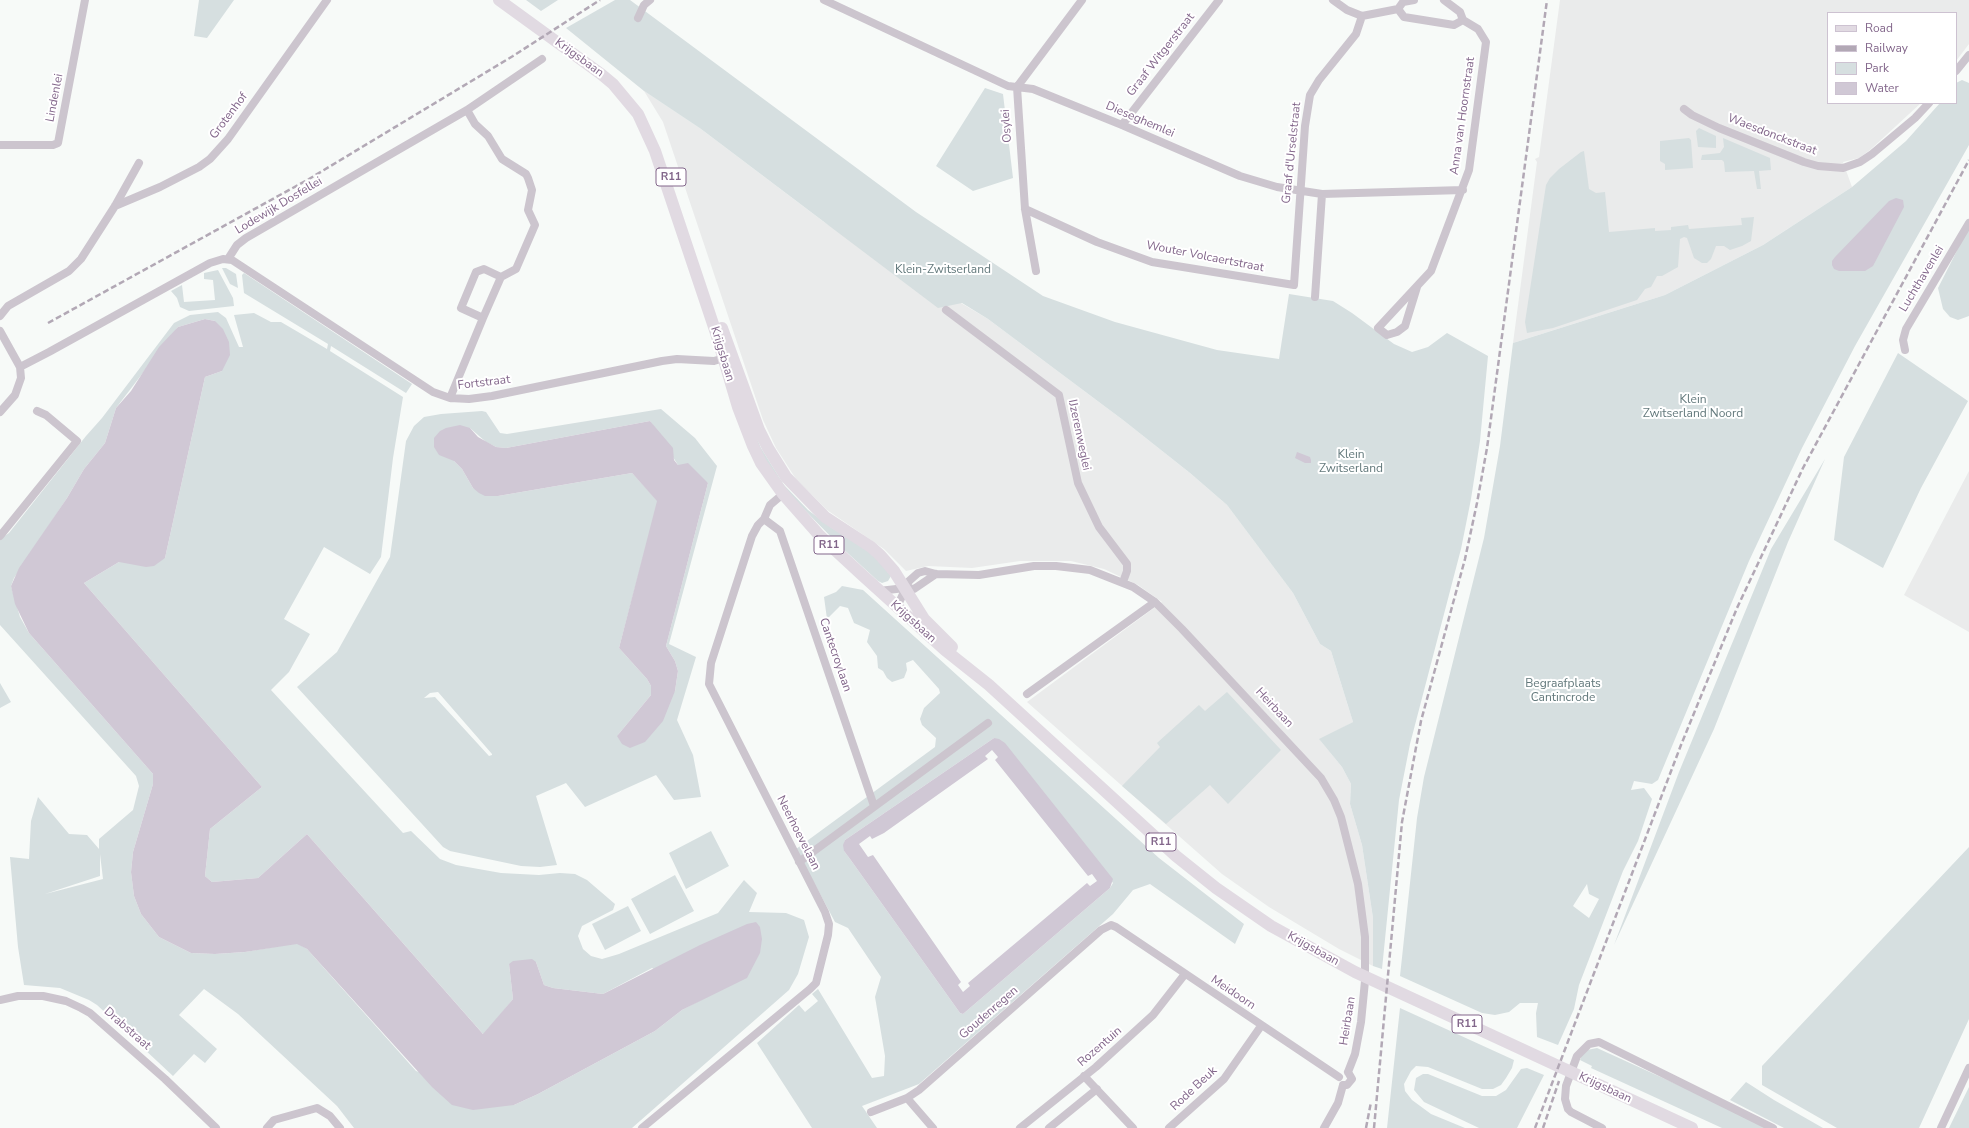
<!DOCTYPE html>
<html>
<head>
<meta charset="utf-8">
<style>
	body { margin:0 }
	#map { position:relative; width:1969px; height:1128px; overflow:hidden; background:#f7faf8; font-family:"Nunito Sans",sans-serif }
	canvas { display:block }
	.legend { position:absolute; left:1827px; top:12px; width:130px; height:92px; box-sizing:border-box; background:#fff; border:1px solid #cdc2d1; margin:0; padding:5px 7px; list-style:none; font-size:12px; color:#83678b }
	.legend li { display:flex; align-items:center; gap:8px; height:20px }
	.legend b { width:20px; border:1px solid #cdc2d1 }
</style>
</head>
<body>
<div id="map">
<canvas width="1969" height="1128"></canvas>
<ul class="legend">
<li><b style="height:5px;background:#e1dae2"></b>Road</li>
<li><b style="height:5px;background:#b2a8b5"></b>Railway</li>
<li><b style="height:11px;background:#d6dfe0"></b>Park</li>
<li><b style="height:11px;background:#d0c8d5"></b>Water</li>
</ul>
</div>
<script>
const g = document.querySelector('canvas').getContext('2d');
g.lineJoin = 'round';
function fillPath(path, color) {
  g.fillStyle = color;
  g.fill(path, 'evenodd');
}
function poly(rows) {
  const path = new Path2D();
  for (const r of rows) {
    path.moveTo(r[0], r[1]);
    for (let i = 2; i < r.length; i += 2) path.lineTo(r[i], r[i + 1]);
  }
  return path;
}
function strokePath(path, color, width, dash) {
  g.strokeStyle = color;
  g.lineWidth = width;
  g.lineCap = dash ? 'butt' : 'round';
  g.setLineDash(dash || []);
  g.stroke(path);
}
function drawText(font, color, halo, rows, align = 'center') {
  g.font = font + ' "Nunito Sans",sans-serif';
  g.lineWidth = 4;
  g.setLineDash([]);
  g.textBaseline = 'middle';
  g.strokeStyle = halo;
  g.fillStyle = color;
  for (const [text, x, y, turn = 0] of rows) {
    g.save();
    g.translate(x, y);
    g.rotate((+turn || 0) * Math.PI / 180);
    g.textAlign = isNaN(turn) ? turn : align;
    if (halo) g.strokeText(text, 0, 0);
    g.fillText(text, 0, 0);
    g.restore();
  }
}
const built = poly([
	[1560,0,1969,0,1969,44,1956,61,1956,13,1828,13,1828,103,1921,103,1870,150,1859,158,1843,162,1852,187,1763,245,1665,295,1513,343,1537,162,1535,159,1539,157],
	[644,91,701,129,824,222,988,319,1123,420,1190,473,1227,505,1293,593,1320,644,1331,651,1353,722,1320,740,1342,767,1351,784,1350,804,1362,845,1373,918,1373,966,1339,949,1269,907,1222,874,1027,702,1162,602,1138,585,1104,569,1071,561,1020,561,972,568,928,566,906,571,884,549,827,510,796,479,776,448,763,420,663,122],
	[1969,471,1969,632,1904,595]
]);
const green = poly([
	[199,0,234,0,207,38,194,36],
	[526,0,558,0,541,11],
	[615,0,630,0,916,212,1043,296,1115,322,1217,350,1279,359,1289,294,1333,301,1352,313,1394,344,1412,352,1428,347,1447,333,1488,356,1480,441,1471,499,1461,549,1410,744,1399,800,1382,969,1373,966,1373,918,1362,845,1350,804,1351,784,1342,767,1319,739,1353,722,1331,651,1320,644,1293,593,1227,505,1190,473,1123,420,988,319,962,303,938,308,701,129,644,91,566,28],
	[1962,80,1969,83,1969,145,1855,346,1802,448,1749,561,1658,780,1652,784,1634,781,1631,790,1644,788,1652,799,1638,841,1623,871,1579,985,1574,1009,1558,1045,1537,1037,1536,1013,1538,1003,1520,1003,1509,1012,1495,1015,1482,1013,1400,976,1417,818,1424,777,1484,538,1500,446,1513,343,1665,295,1763,245,1852,187,1906,141,1940,103,1956,103,1956,83],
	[1587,884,1589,894,1599,899,1589,918,1573,906],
	[985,88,1003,94,1013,178,973,191,936,166],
	[1699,128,1716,136,1716,148,1698,147,1696,131],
	[1689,138,1691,140,1693,168,1665,170,1665,164,1660,161,1660,141],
	[1723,138,1770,158,1771,170,1759,171,1761,189,1757,189,1754,171,1725,172,1724,162,1722,160,1701,160,1702,155,1720,153,1724,147],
	[1584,151,1589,189,1596,193,1605,192,1609,232,1655,228,1655,231,1671,230,1671,227,1688,225,1689,229,1742,225,1741,218,1754,217,1751,241,1742,246,1730,250,1724,246,1716,246,1711,259,1707,263,1702,263,1694,258,1687,238,1684,237,1680,239,1678,267,1662,276,1657,276,1651,287,1645,289,1637,300,1553,328,1527,333,1525,322,1546,185,1550,178,1559,169,1581,152],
	[1969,227,1969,316,1958,320,1950,317,1943,309,1938,288],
	[222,268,226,268,236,274,238,288,230,284],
	[218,270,233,298,234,306,189,311,180,307,177,298,171,291,182,285,184,302,215,300,213,280,204,279,204,273],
	[244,273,412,384,406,393,331,346,330,351,403,397,393,458,381,557,370,574,324,547,284,619,310,634,289,672,271,690,403,833,411,831,440,859,456,865,501,873,539,875,560,873,575,874,587,880,615,904,613,910,582,926,578,936,583,949,591,956,602,959,619,954,718,913,744,880,757,893,749,912,786,913,804,920,809,937,798,974,789,990,632,1128,354,1128,337,1106,238,1014,204,989,179,1015,217,1049,205,1063,194,1054,173,1076,97,1005,89,1000,60,988,24,985,18,947,10,857,29,859,31,821,38,797,69,834,87,835,99,849,99,839,133,810,139,786,136,776,0,625,0,539,9,533,86,436,102,418,174,323,190,315,218,312,226,318,239,347,243,347,234,315,254,313,271,322,281,322,327,349,328,344,244,293,242,275],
	[205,319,215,321,222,371,205,377,165,558,119,562,84,583,262,787,210,829,205,876,212,882,258,878,307,834,484,1035,513,999,509,964,536,962,544,985,553,988,603,994,652,968,703,999,682,1010,655,1031,538,1094,514,1105,416,1071,307,949,297,943,245,952,215,954,191,953,159,937,141,914,134,896,131,872,133,852,153,784,153,774,29,633,20,617,11,586,14,578,67,498,84,469,105,443,116,408,178,327],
	[100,854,103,879,45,894,100,876],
	[1898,353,1968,401,1921,488,1883,568,1834,540,1844,457],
	[661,409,695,438,717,466,669,644,696,657,677,720,693,755,701,797,674,800,656,775,585,807,566,783,536,796,557,865,540,867,521,866,450,851,443,847,297,687,337,652,390,557,406,441,414,426,424,417,441,414,482,411,486,412,500,433,507,434],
	[650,421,678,465,708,483,666,646,675,661,678,671,675,691,617,736,651,695,651,686,647,679,619,648,658,501,632,473,498,496,473,488,462,469,454,461,470,428,486,442,496,447,506,448],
	[438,692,492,754,492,755,489,756,435,697,424,698,430,693],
	[748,417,761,448,784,485,808,510,832,528,870,550,891,576,888,581,882,583,878,581,840,546,782,487,758,450],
	[1825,459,1788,542,1714,729,1614,945,1679,772,1771,549],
	[842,586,863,590,1159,858,1244,924,1235,944,1150,884,1133,890,1113,914,919,1084,862,1106,877,1128,812,1128,757,1043,799,1005,805,1012,818,1001,812,994,818,989,872,1078,884,1076,885,1056,875,997,881,977,848,928,835,922,796,849,935,747,936,738,922,725,920,719,924,708,940,693,939,689,913,660,906,663,907,670,904,678,892,682,887,678,883,671,878,668,877,656,867,642,870,630,854,623,848,608,840,606,827,619,824,597,836,592],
	[994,738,1113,883,1110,888,963,1014,960,1013,850,859,844,851,844,845,845,840],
	[0,683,11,702,0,708],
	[1227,692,1281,750,1228,804,1210,785,1166,824,1122,786,1160,747,1157,743,1199,705,1205,711],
	[711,831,729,866,686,889,669,853],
	[1969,847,1969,1019,1919,1128,1837,1128,1762,1085,1762,1066],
	[675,875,694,911,650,934,631,899],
	[628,906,641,931,605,950,592,924],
	[1400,1008,1514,1060,1512,1068,1506,1078,1501,1085,1493,1089,1482,1089,1428,1067,1416,1066,1411,1071,1404,1084,1405,1091,1412,1100,1431,1114,1465,1128,1387,1128],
	[1597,1048,1687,1089,1766,1128,1722,1128,1591,1068,1592,1066,1580,1060,1582,1054,1587,1050],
	[1527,1068,1544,1075,1517,1128,1479,1128,1424,1102,1414,1090,1416,1078,1423,1074,1428,1074,1482,1096,1496,1096,1506,1090,1521,1069],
	[1746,1082,1774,1100,1823,1128,1784,1128,1730,1100],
	[1969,1087,1969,1128,1949,1128]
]);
const water = poly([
	[1896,198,1903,200,1904,207,1873,266,1865,271,1839,271,1834,269,1832,265,1832,261,1835,257,1889,201],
	[205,319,215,321,223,329,229,342,230,355,222,371,205,377,165,558,154,566,146,567,119,562,84,583,262,787,210,829,205,876,212,882,258,878,307,834,483,1034,513,999,509,964,513,961,532,959,536,962,544,985,553,988,603,994,700,945,747,924,756,922,760,927,762,939,760,953,747,978,682,1010,655,1031,538,1094,514,1105,473,1110,452,1105,432,1087,307,949,297,944,245,952,215,954,191,953,159,937,141,914,134,896,131,872,133,852,153,784,153,774,29,633,15,604,11,586,19,568,67,498,84,469,105,443,116,408,131,391,159,347,178,327],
	[650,421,673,448,674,460,678,465,688,463,708,483,666,646,675,661,678,671,675,691,663,721,645,742,630,748,622,744,617,736,651,695,651,686,647,679,619,648,657,501,632,473,498,496,485,496,479,493,473,488,462,469,454,461,439,455,434,447,434,438,440,431,446,428,460,425,470,428,478,437,496,447,506,448],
	[1297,452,1310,457,1311,460,1311,463,1305,463,1295,458],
	[994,738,999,739,1005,743,1113,879,1110,888,963,1014,960,1013,850,859,844,851,843,845,845,840],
	[992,750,998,757,995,760,1088,876,1092,874,1097,881,1090,886,1087,883,1030,931,968,983,970,986,963,992,958,985,961,982,873,855,868,857,859,844,870,836,872,839,884,833,988,759,985,756]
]);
const street = poly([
	[824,0,1008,86,1033,89,1122,125,1240,176,1277,187,1322,194,1463,190],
	[1333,0,1347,10,1362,16,1398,9,1403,2,1414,0],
	[1444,0,1460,12,1463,20],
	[1398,9,1404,17,1454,25,1463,20],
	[638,18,644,5,650,0],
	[1956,71,1969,55],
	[1684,109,1692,115,1719,128,1804,162,1818,166,1843,168,1860,162,1872,154,1915,118,1929,103],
	[467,110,475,124,488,136,502,159,526,174,528,178,532,190,528,210,535,225,516,269,501,277,483,318,461,308,476,272,484,269,501,277],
	[1122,125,1219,0],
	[0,145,53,145,58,143,85,0],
	[115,206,160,187,199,167,210,159,228,139,327,0],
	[1025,209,1097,242,1152,262,1294,285,1305,126,1310,95,1319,80,1356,34,1362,16],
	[228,259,237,245,246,238,467,110,542,59],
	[1036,271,1025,209,1017,87,1082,0],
	[1417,287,1405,326,1397,332,1387,335,1378,328,1431,271,1469,170,1486,42,1478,29,1463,20],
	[1315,297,1322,194],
	[946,310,1059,395,1078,483,1099,527,1127,564,1127,571,1123,582],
	[0,316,8,306,69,271,81,259,115,206,139,163],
	[0,331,20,367,21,378,15,395,0,412],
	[1905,350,1903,340,1906,329,1969,223],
	[20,367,49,352,210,263,223,259,232,260,433,392,450,398,469,399,492,396,662,361,677,359,714,361,727,357],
	[450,398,483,318],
	[764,519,780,531,874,806],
	[0,536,77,441,46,415,37,411],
	[879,591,905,588,914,589,936,574],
	[897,607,909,581,918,573,925,571,936,574,979,575,1034,566,1056,566,1090,570,1133,587,1155,602,1182,629,1321,778,1334,800,1341,817,1358,884,1365,937,1365,981,1361,1022,1355,1054,1348,1072],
	[1027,694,1155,602],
	[799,862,988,723],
	[0,1000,18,996,43,996,66,1001,81,1008,90,1013,165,1079,216,1128],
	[1084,1076,1133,1128],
	[1343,1085,1347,1085,1352,1079,1348,1072],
	[907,1098,933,1128],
	[871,1112,907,1098,919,1090,1101,930,1111,925,1116,927,1339,1077],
	[267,1128,274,1120,317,1108,330,1116,340,1128],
	[642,1128,810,989,816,983,828,935,829,924,825,912,709,684,711,663,752,536,758,525,764,519,770,505,783,494],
	[1020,1128,1096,1067,1153,1015,1185,974],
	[1049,1128,1097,1089],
	[1169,1128,1224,1079,1261,1026],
	[1324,1128,1338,1103,1343,1085],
	[1602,1128,1571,1112,1568,1109,1565,1099,1566,1086,1577,1056,1589,1044,1599,1042,1773,1128],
	[1941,1128,1969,1068]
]);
const primary = poly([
	[499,0,601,74,613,84,638,114,655,151,716,333,738,407,753,446,761,463,783,494,820,536,860,573,945,650,989,685,1176,856,1216,888,1271,926,1355,972,1692,1128],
	[722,328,759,430,768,448,786,477,825,517,871,547,880,555,894,571,924,619,952,647]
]);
const rail = poly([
	[48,323,309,179,513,56,600,0],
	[1366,1128,1371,1102],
	[1374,1128,1402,822,1421,721,1465,559,1477,503,1487,448,1547,0],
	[1535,1128,1681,745,1737,608,1803,468,1969,160],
	[1543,1128,1559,1081]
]);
const shields = [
	[671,177,30],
	[829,545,30],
	[1161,842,30],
	[1467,1024,30]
];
const shieldNames = [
	["R11",671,177],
	["R11",829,545],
	["R11",1161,842],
	["R11",1467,1024]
];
const streetNames = [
	["Graaf Witgerstraat",1161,55,-52],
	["Krijgsbaan",579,58,36],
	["Lindenlei",55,98,-79],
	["Grotenhof",229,116,-53],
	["Anna van Hoornstraat",1463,116,-82],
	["Dieseghemlei",1140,120,23],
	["Osylei",1007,126,-94],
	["Waesdonckstraat",1772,135,21],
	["Graaf d'Urselstraat",1292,153,-84],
	["Lodewijk Dosfellei",279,206,-31],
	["Wouter Volcaertstraat",1205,257,11],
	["Luchthavenlei",1922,279,-59],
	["Krijgsbaan",722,354,73],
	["Fortstraat",484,383,-7],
	["IJzerenweglei",1079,435,78],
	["Krijgsbaan",913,622,42],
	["Cantecroylaan",835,655,71],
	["Heirbaan",1274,708,47],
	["Neerhoevelaan",798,833,63],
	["Krijgsbaan",1313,949,29],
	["Meidoorn",1233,993,34],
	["Goudenregen",989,1013,-41],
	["Heirbaan",1348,1021,-81],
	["Drabstraat",127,1029,41],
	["Rozentuin",1100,1047,-41],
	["Krijgsbaan",1605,1088,25],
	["Rode Beuk",1194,1089,-43]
];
const parkNames = [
	["Klein-Zwitserland",943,270],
	["Klein",1693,400],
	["Zwitserland Noord",1693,414],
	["Klein",1351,455],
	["Zwitserland",1351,469],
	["Begraafplaats",1563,684],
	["Cantincrode",1563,698]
];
fillPath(built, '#eaebeb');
fillPath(green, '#d6dfe0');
fillPath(water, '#d0c8d5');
strokePath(street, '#ccc5ce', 8);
strokePath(primary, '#e1dae2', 12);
strokePath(rail, '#b2a8b5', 2.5, [6, 3]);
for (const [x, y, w] of shields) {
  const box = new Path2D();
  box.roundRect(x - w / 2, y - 9, w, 18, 3);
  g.fillStyle = '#fff';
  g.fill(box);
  strokePath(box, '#83678b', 1);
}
drawText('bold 11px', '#83678b', null, shieldNames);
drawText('12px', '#83678b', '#fff', streetNames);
drawText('12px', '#62787b', '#fff', parkNames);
</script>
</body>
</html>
